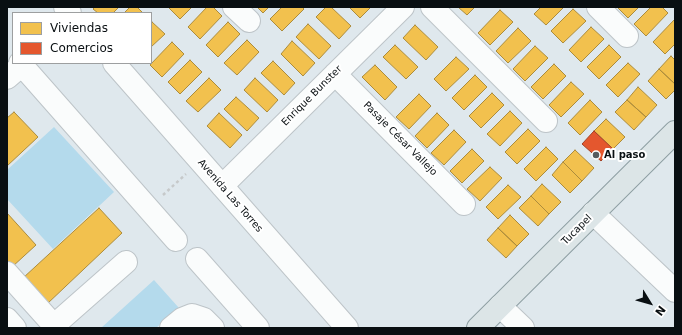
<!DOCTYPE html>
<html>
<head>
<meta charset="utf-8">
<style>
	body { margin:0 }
	#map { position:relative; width:682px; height:335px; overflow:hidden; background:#dfe8ed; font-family:"DejaVu Sans",sans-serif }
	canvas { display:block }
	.frame { position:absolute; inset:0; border:8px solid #090f12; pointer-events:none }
	.legend { position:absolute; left:12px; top:12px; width:140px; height:52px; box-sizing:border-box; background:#fff; border:1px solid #9d9fa0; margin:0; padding:5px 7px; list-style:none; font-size:12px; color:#090f12 }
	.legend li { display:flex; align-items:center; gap:8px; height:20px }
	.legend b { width:20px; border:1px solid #9d9fa0 }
	.north { position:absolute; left:630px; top:283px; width:40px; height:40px; -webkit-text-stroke:3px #fff; paint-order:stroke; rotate:127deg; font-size:11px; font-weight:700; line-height:16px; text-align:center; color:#090f12 }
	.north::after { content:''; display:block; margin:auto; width:14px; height:18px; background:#090f12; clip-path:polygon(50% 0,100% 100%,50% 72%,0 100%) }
</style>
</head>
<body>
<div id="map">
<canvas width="682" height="335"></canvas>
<div class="frame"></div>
<ul class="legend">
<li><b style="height:11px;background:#f2c14e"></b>Viviendas</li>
<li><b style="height:11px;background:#e4572e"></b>Comercios</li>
</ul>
<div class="north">N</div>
</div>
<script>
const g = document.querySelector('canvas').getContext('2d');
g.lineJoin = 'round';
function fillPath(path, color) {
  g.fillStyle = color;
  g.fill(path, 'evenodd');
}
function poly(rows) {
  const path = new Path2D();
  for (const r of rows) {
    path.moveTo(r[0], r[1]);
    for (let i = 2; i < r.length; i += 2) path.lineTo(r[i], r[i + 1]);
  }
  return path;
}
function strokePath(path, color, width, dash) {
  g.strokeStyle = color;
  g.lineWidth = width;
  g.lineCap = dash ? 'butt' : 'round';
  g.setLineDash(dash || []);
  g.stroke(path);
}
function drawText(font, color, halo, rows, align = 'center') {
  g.font = font + ' "DejaVu Sans",sans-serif';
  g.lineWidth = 4;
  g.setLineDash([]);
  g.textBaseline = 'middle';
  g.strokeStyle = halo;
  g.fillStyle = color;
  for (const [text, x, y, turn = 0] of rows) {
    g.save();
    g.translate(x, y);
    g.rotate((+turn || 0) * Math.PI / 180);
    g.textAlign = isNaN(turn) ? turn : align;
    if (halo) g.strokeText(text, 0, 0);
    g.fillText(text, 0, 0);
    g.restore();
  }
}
const green = poly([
	[54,127,114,192,53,249,7,199,7,170],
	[154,280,179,308,156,328,101,328]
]);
const homes = poly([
	[95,7,119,7,113,13,98,13,93,9,95,7],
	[130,7,137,7,143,13,124,13,130,7],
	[168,7,192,7,180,19,168,7],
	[207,7,213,7,222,16,200,39,188,27,207,7],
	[257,7,269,7,263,13,257,7],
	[282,7,302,7,304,9,282,31,270,19,282,7],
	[326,7,331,7,351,26,339,39,316,17,326,7],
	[349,7,371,7,360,18,349,7],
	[458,7,475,7,467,15,458,7],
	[541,7,564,7,546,25,534,14,541,7],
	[617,7,639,7,628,18,617,7],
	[651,7,662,7,668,13,646,36,634,24,651,7],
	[573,9,586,21,563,43,551,31,573,9],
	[500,10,513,22,490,45,478,33,500,10],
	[675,19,675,44,665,54,653,42,675,19],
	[152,22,165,34,151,47,151,23,152,22],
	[228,22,240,34,218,57,206,45,228,22],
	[308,24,331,46,319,59,296,37,308,24],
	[415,25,438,47,426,60,403,38,415,25],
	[591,27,604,39,581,62,569,50,591,27],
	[518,28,531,41,508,63,496,51,518,28],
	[247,40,259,52,237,75,224,63,247,40],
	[292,41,315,63,303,76,281,54,292,41],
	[172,42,184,54,162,77,150,65,172,42],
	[395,45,418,67,406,79,383,57,395,45],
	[609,45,621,57,599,79,587,67,609,45],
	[535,46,548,58,525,81,513,69,535,46],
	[671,56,675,60,675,84,659,69,671,56],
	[456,57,469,69,446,91,434,79,456,57],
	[190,60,202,72,180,94,168,82,190,60],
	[273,61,295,83,284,95,261,73,273,61],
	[628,63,640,74,618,97,606,85,628,63],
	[554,64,566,76,543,99,531,87,554,64],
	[375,65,397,87,385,100,362,77,375,65],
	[659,69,675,84,675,90,666,99,648,81,659,69],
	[475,75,487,87,464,110,452,98,475,75],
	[209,78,221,90,198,112,186,101,209,78],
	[255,78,278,100,267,112,244,90,255,78],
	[571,82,584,94,561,117,549,105,571,82],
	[638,87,657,105,646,117,627,100,638,87],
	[492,93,504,105,481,128,469,116,492,93],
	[419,94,431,106,409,129,396,117,419,94],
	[236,97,259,118,247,131,224,109,236,97],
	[590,100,602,112,580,135,568,123,590,100],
	[627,100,646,117,634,130,615,112,627,100],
	[510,111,522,123,500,146,487,134,510,111],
	[14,112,38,137,7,166,7,118,14,112],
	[219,113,242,135,230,148,207,126,219,113],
	[437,113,449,125,427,148,415,136,437,113],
	[606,119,625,137,613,149,594,131,606,119],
	[528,129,540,141,517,164,505,152,528,129],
	[454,130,466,142,444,165,431,153,454,130],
	[546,147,558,159,536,181,524,169,546,147],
	[472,149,484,161,462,183,450,171,472,149],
	[575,150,594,168,582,181,563,162,575,150],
	[563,162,582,181,570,193,552,175,563,162],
	[490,167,502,178,480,201,467,189,490,167],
	[542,184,561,202,549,214,531,196,542,184],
	[508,185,521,197,498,219,486,207,508,185],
	[531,196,549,214,538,226,519,208,531,196],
	[99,208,122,233,47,304,23,278,99,208],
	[7,213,36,245,12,267,7,261,7,213],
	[510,215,529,234,517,246,498,228,510,215],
	[498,228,517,246,506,258,487,240,498,228]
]);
const shops = poly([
	[594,131,613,149,601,161,582,144,594,131]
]);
const path = poly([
	[163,195,186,174]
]);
const minor = poly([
	[65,7,70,13],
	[234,7,249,21],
	[432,7,546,121],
	[598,7,627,36],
	[20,63,176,240],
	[114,63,347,328],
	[335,74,464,204],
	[7,78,22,65],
	[222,186,403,7],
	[593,213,675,291],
	[197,259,258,328],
	[7,273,49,320,54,323,59,321,126,262],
	[500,306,523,328],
	[7,319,15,328],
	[171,328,182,319,192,315,204,319,213,328]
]);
const major = poly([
	[478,328,675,132]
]);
const markers = [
	[596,155,4,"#545b5f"]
];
const streetNames = [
	["Enrique Bunster",312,96,-45],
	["Pasaje César Vallejo",400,139,45],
	["Avenida Las Torres",230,196,49],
	["Tucapel",577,230,-45]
];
const poiNames = [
	["Al paso",604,155]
];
fillPath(green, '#b4daec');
fillPath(homes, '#f2c14e');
strokePath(homes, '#ac8c3c', 1);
fillPath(shops, '#e4572e');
strokePath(shops, '#a24126', 1);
strokePath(minor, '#bdc4c8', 24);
strokePath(major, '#8e9fa3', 24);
strokePath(path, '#c6c9ca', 2.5, [3, 3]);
strokePath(minor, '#fafcfc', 22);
strokePath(major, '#dce5e7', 22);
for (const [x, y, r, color] of markers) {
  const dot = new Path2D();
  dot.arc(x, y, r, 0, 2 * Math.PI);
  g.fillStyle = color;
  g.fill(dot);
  strokePath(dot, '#fff', 1.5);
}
drawText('10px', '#090f12', '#fff', streetNames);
drawText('bold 10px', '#090f12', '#fff', poiNames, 'left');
</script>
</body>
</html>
